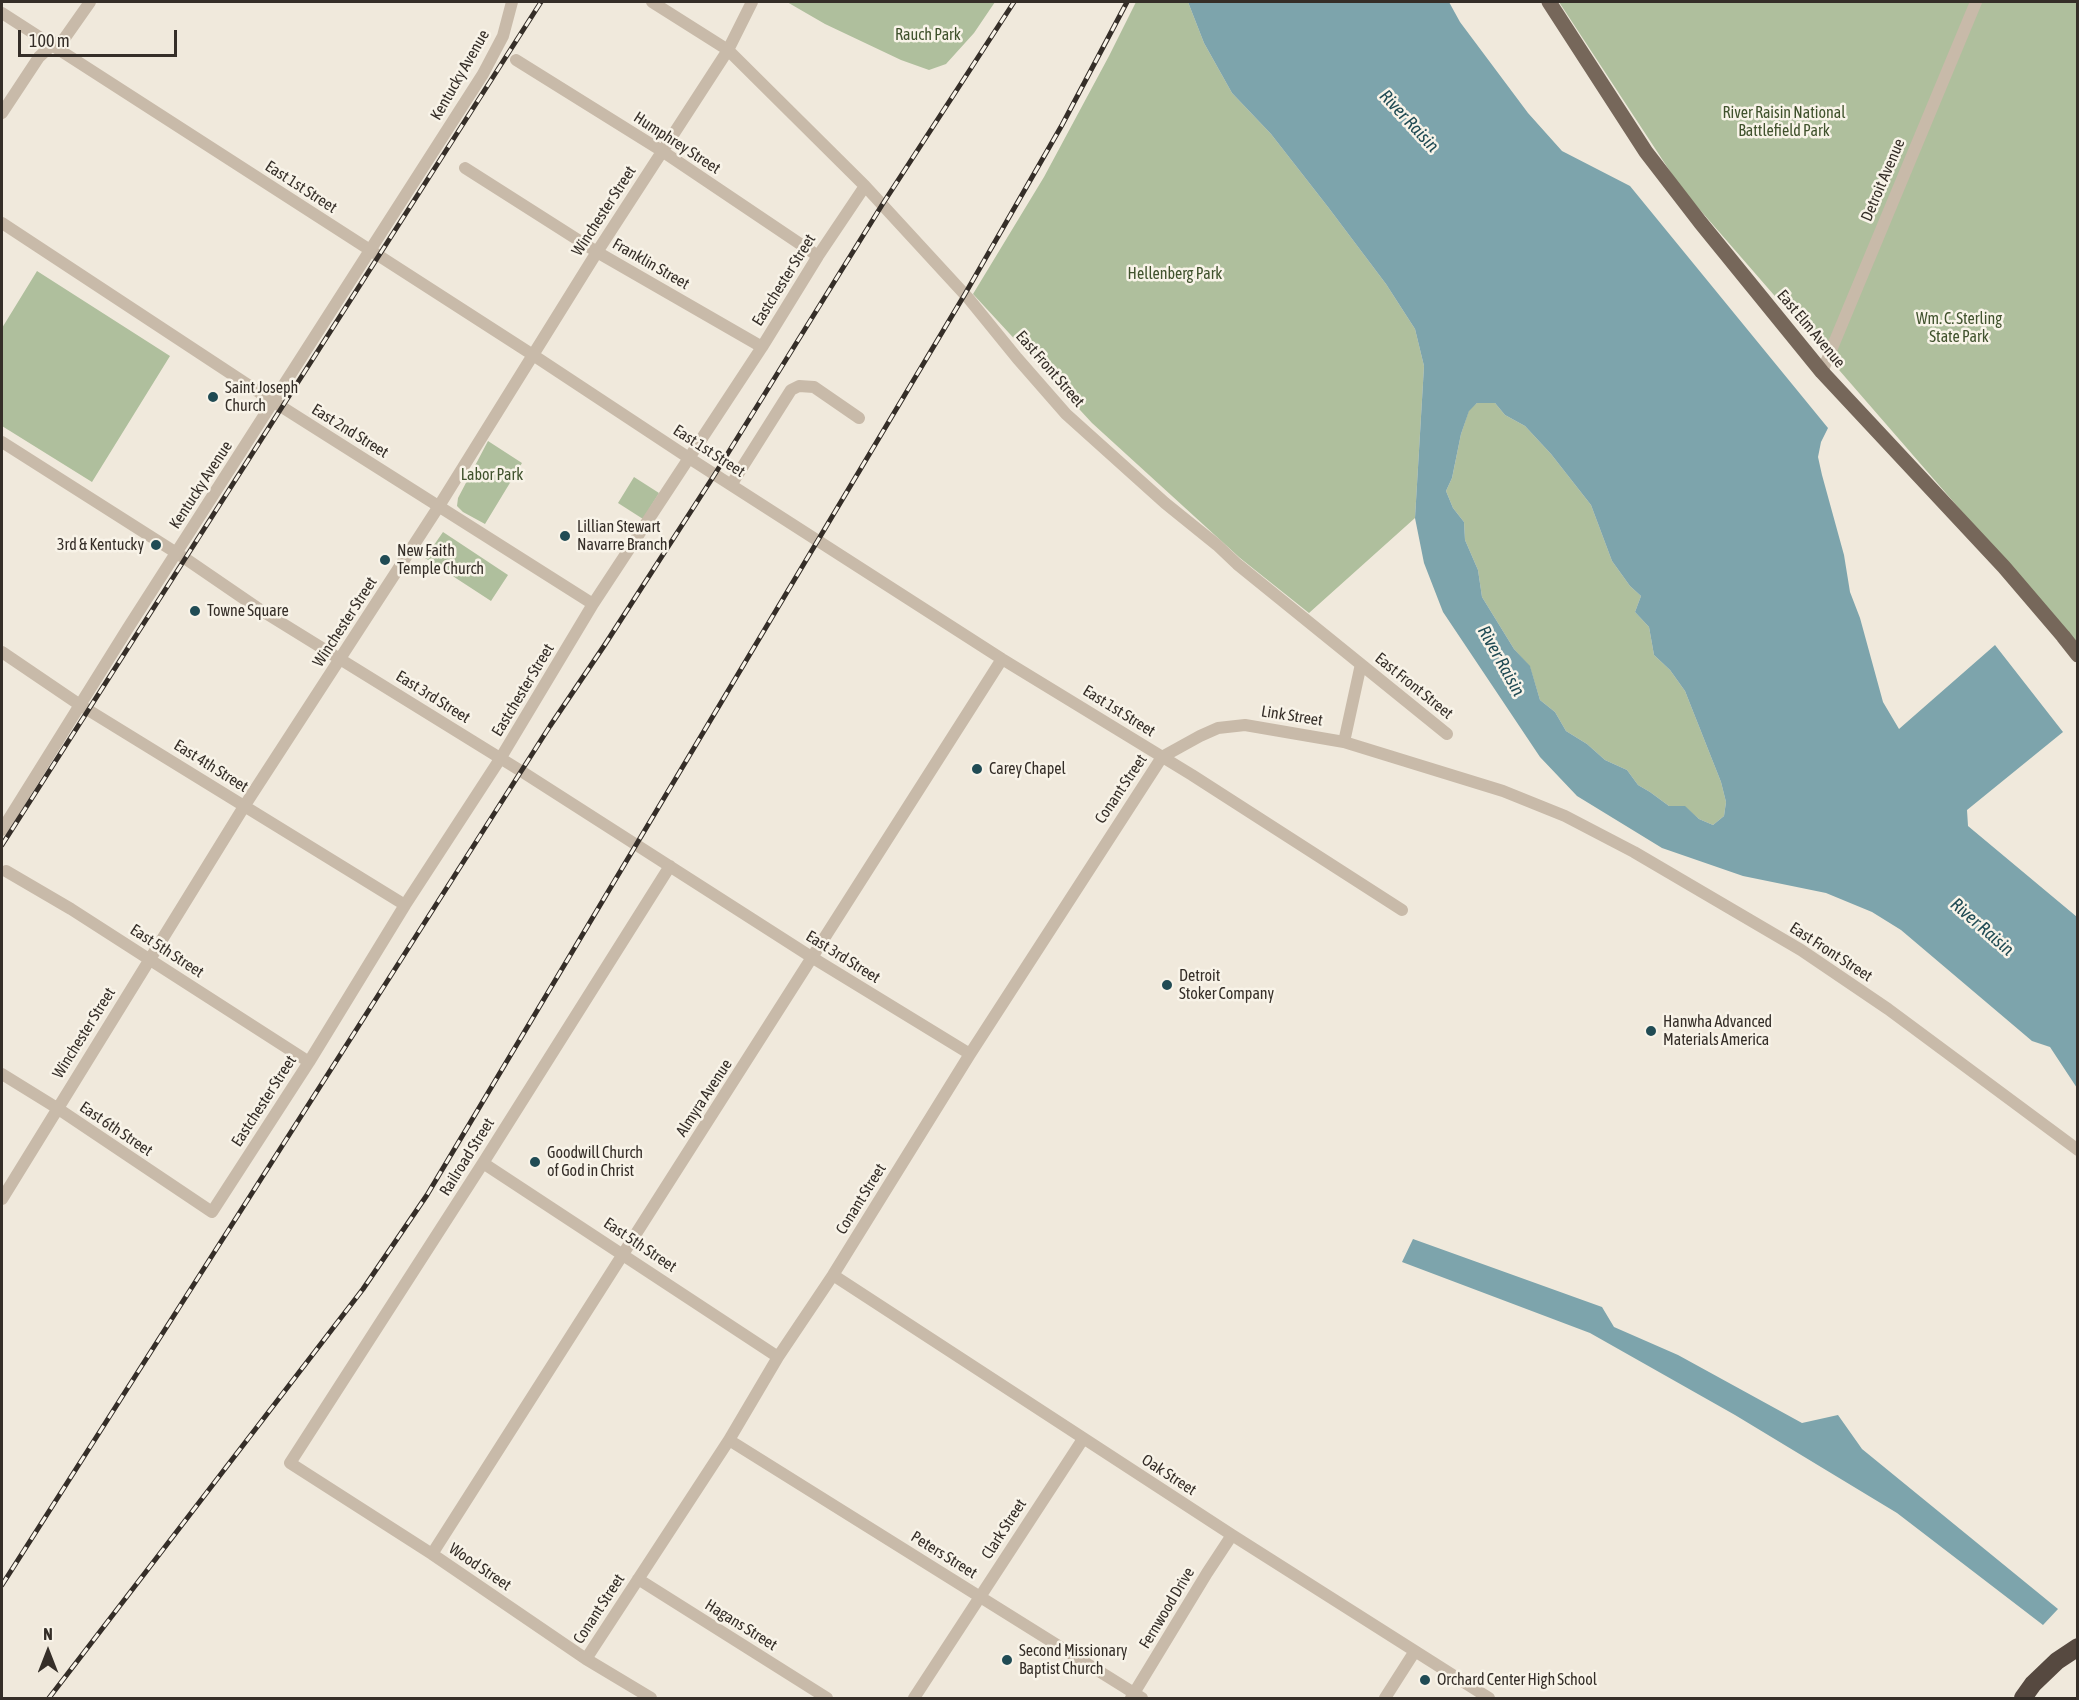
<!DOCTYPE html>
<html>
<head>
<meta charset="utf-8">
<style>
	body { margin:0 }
	#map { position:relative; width:2079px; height:1700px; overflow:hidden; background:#f0e9dc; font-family:"Asap Condensed",sans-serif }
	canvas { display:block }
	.frame { position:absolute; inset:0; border:3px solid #352e28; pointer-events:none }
	.north { position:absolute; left:18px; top:1622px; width:60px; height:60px; -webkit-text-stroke:4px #f8f3e8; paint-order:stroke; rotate:0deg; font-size:16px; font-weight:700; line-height:24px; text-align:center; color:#352e28 }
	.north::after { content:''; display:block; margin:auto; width:21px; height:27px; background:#352e28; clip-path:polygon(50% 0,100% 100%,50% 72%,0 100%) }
	.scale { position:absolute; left:18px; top:30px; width:159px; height:27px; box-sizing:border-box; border:3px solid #352e28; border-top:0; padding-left:8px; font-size:18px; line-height:21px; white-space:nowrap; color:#352e28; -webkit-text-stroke:4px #f8f3e8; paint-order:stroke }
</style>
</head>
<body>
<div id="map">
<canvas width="2079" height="1700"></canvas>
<div class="frame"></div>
<div class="north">N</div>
<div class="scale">100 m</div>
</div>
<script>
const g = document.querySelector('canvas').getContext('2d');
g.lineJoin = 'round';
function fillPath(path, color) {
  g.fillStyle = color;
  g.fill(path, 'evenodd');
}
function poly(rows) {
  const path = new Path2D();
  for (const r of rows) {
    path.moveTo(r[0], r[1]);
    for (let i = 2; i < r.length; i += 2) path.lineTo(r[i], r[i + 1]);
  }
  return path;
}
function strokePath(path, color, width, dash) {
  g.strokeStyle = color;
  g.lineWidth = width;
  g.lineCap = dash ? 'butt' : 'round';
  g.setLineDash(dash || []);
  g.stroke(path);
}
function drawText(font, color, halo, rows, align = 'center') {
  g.font = font + ' "Asap Condensed",sans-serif';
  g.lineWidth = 5;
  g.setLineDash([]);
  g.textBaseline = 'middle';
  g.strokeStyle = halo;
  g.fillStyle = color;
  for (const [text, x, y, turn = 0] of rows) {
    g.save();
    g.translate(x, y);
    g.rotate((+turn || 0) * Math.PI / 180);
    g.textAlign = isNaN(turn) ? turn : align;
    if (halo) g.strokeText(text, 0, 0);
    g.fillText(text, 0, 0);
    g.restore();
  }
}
const green = poly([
	[787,2,995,2,974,33,946,64,929,70,901,60,825,24],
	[1136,2,1188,2,1204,43,1232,93,1271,134,1328,207,1386,284,1415,329,1424,366,1415,518,1309,613,1240,558,1092,423,973,294,1044,177,1109,56],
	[1559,2,2077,2,2077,644,1681,188],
	[37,271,170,356,92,482,2,426,2,328],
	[1477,403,1495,403,1505,415,1525,426,1551,454,1591,505,1612,561,1630,586,1641,596,1635,612,1649,627,1654,655,1670,670,1685,691,1721,782,1726,802,1724,816,1713,825,1699,819,1685,807,1669,806,1650,792,1638,785,1627,770,1605,760,1587,744,1566,731,1555,712,1540,700,1530,667,1514,649,1482,597,1478,570,1465,540,1464,522,1453,508,1446,491,1452,478,1461,434,1469,410],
	[488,441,522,463,485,524,463,512,457,506,458,498],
	[634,477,659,493,643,519,618,503],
	[443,532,508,575,491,601,425,558]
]);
const water = poly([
	[1188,2,1449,2,1460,22,1528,113,1562,151,1630,186,1828,428,1821,442,1818,457,1822,475,1844,555,1850,592,1860,618,1883,702,1899,729,1995,645,2063,732,1967,810,1968,826,2077,917,2077,1088,2050,1047,2032,1041,1901,930,1872,912,1826,893,1743,876,1662,848,1577,796,1540,757,1443,612,1424,563,1415,518,1424,366,1415,329,1386,284,1328,207,1271,134,1232,93,1204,43],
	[1477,403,1495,403,1505,415,1525,426,1551,454,1591,505,1612,561,1630,586,1641,596,1635,612,1649,627,1654,655,1670,670,1685,691,1721,782,1726,802,1724,816,1713,825,1699,819,1685,806,1669,806,1650,792,1638,785,1627,770,1605,760,1587,744,1566,731,1555,712,1540,700,1530,666,1514,649,1482,597,1478,570,1465,540,1464,522,1453,508,1446,491,1452,478,1461,434,1469,411],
	[1413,1239,1602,1307,1614,1327,1678,1355,1802,1423,1838,1415,1862,1449,2058,1609,2043,1625,1897,1513,1735,1415,1590,1333,1402,1262]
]);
const minor = poly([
	[652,2,728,50,865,186,969,299,1017,358,1066,414,1165,503,1217,545,1237,564,1447,734],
	[2,13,533,355,689,458,1002,659,1192,775,1402,910],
	[516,60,662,151,818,256],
	[2,113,39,57,52,45,64,39,90,2],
	[465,168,597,252,762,347],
	[2,223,274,402,593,604],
	[1822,372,1976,2],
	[2,442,186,559,259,609,521,771,813,958,970,1054],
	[731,485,791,390,799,386,814,387,859,418],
	[2,652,80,705,405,905],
	[1344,742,1361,664],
	[2,830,128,628,483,74,503,36,512,2],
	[6,871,71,909,309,1062],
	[2,1074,57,1108,212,1212,309,1062,405,905,500,759,593,604,762,347,818,256,865,186],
	[483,1163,778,1357],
	[2,1199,245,805,439,506,597,252,728,50,752,2],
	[833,1275,1232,1535,1489,1698],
	[729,1440,1142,1698],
	[432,1554,1002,659],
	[638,1579,827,1698],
	[586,1659,729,1440,778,1357,833,1275,970,1054,1162,757,1200,736,1218,728,1245,725,1344,742,1503,791,1565,816,1634,852,1801,950,1888,1009,2078,1150],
	[651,1698,586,1659,432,1554,290,1463,483,1163,670,866],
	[914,1698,1083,1439],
	[1131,1698,1207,1573,1232,1535],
	[1385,1698,1415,1651]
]);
const major = poly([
	[1549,2,1646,152,1700,222,1822,372,2004,567,2063,636,2078,655]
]);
const highway = poly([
	[2023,1698,2033,1684,2057,1661,2078,1647]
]);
const rail = poly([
	[2,845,541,2],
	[2,1585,550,726,604,646,715,474,882,205,1014,2],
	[49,1698,363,1289,427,1195,965,294,1062,125,1127,2]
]);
const markers = [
	[213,397,6,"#204b54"],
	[565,536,6,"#204b54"],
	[156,545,6,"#204b54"],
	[385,560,6,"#204b54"],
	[195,611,6,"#204b54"],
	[977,769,6,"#204b54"],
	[1167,985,6,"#204b54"],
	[1651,1031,6,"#204b54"],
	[535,1162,6,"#204b54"],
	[1007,1660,6,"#204b54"],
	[1425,1680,6,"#204b54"]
];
const parkNames = [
	["Rauch Park",928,35],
	["River Raisin National",1784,113],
	["Battlefield Park",1784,131],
	["Hellenberg Park",1175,274],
	["Wm. C. Sterling",1959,319],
	["State Park",1959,337],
	["Labor Park",492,475]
];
const streetNames = [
	["Kentucky Avenue",460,75,-60],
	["Humphrey Street",677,143,33],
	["Detroit Avenue",1883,180,-67],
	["East 1st Street",301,187,33],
	["Winchester Street",604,211,-57],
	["Franklin Street",651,264,30],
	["Eastchester Street",784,280,-58],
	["East Elm Avenue",1811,329,50],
	["East Front Street",1050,369,49],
	["East 2nd Street",350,431,32],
	["East 1st Street",709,451,33],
	["Kentucky Avenue",201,485,-57],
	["Winchester Street",345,622,-57],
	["East Front Street",1414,686,39],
	["Eastchester Street",523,690,-59],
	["East 3rd Street",433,697,32],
	["East 1st Street",1119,711,32],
	["Link Street",1292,716,9],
	["East 4th Street",211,766,32],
	["Conant Street",1121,789,-56],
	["East 5th Street",167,951,33],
	["East Front Street",1831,952,33],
	["East 3rd Street",843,957,32],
	["Winchester Street",84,1033,-58],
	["Almyra Avenue",704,1098,-57],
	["Eastchester Street",264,1101,-57],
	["East 6th Street",116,1129,34],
	["Railroad Street",467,1157,-58],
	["Conant Street",861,1199,-58],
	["East 5th Street",640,1245,34],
	["Oak Street",1169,1475,33],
	["Clark Street",1004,1529,-57],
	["Peters Street",944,1555,32],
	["Wood Street",480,1567,34],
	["Fernwood Drive",1167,1608,-59],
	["Conant Street",599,1609,-57],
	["Hagans Street",741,1625,32]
];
const poiNames = [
	["Saint Joseph",225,388],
	["Church",225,406],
	["Lillian Stewart",577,527],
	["Navarre Branch",577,545],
	["3rd & Kentucky",144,545,"right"],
	["New Faith",397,551],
	["Temple Church",397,569],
	["Towne Square",207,611],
	["Carey Chapel",989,769],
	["Detroit",1179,976],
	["Stoker Company",1179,994],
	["Hanwha Advanced",1663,1022],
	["Materials America",1663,1040],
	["Goodwill Church",547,1153],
	["of God in Christ",547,1171],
	["Second Missionary",1019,1651],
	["Baptist Church",1019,1669],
	["Orchard Center High School",1437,1680]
];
const waterNames = [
	["River Raisin",1409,121,47],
	["River Raisin",1501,661,61],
	["River Raisin",1982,927,41]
];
fillPath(green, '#afbf9d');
fillPath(water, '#7da4ac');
strokePath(minor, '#c8baa9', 12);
strokePath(major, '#76675a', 15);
strokePath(highway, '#564940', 18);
strokePath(rail, '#352e28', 5);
strokePath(rail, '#f8f3e8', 3, [9]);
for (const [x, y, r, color] of markers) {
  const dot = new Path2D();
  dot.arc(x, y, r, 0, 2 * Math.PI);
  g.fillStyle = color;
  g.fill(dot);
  strokePath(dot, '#f8f3e8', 2);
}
drawText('16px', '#40522d', '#f8f3e8', parkNames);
drawText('16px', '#352e28', '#f8f3e8', streetNames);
drawText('16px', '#352e28', '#f8f3e8', poiNames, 'left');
drawText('italic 18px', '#204b54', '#f8f3e8', waterNames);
</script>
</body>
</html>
